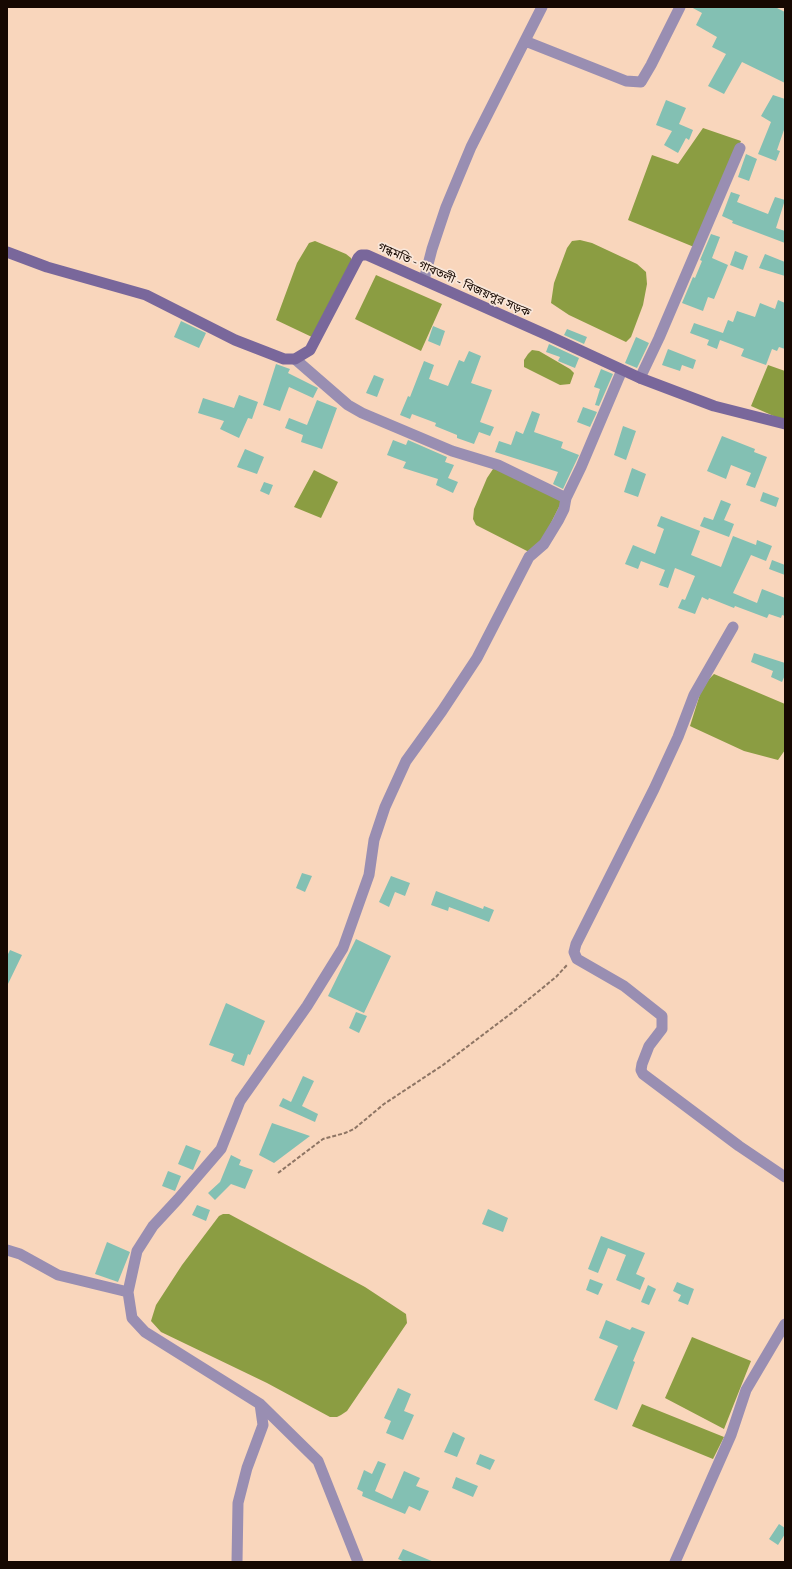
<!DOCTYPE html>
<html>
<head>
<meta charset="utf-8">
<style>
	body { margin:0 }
	#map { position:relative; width:792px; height:1569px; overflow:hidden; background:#f9d6bc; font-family:Karla,sans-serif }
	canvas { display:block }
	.frame { position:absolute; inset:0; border:8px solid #160801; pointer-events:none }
</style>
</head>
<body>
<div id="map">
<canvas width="792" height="1569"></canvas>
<div class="frame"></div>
</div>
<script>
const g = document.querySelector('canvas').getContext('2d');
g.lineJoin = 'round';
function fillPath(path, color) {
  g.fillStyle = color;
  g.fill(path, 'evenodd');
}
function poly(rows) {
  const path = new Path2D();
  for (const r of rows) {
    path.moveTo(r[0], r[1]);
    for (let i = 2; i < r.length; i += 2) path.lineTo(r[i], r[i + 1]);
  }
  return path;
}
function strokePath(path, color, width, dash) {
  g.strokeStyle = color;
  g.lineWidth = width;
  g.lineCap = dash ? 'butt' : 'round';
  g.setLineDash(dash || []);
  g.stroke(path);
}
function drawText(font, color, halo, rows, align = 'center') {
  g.font = font + ' Karla,"Noto Sans Bengali",sans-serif';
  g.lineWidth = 3.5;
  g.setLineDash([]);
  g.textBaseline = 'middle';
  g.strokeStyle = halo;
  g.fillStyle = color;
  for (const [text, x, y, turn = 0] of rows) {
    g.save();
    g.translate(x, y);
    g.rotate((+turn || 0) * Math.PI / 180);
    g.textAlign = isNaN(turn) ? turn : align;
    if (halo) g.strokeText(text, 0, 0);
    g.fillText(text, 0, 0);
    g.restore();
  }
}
const water = poly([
	[703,128,741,141,694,247,628,220,652,155,678,164],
	[580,240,592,243,637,264,646,272,647,284,643,305,631,337,626,342,569,315,551,303,554,283,567,248,572,241],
	[315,241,346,254,351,258,352,267,314,338,276,320,297,263,309,243],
	[376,275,442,304,421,351,355,319],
	[532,350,539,351,570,369,574,373,570,384,560,385,524,367,524,360,528,354],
	[768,365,785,371,785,421,751,406],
	[502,467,563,499,538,549,529,552,476,525,473,519,474,509,487,478,493,469],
	[314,470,338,482,321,518,294,507],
	[714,674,785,704,785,750,778,760,744,751,692,727,690,726,700,694,709,679],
	[223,1214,229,1214,365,1287,406,1314,407,1323,347,1411,341,1415,337,1417,330,1417,267,1383,161,1332,151,1321,156,1305,182,1265,219,1216],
	[692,1337,751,1361,724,1429,665,1398],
	[642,1404,724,1437,713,1459,632,1426]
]);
const building = poly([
	[691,7,775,7,785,12,785,83,742,62,724,94,708,86,726,54,712,47,717,37,696,25,702,13],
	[773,95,785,99,785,127,777,150,780,151,776,161,758,154,771,122,761,116],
	[666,100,686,108,679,124,693,130,689,140,686,138,678,153,664,145,672,131,656,125],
	[746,154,757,159,749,181,738,177],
	[731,192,740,195,737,202,768,214,775,197,785,200,776,228,785,231,785,243,732,223,733,221,722,216],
	[711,234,720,237,712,258,728,265,714,299,708,297,703,311,682,303,693,277,695,278,702,261,700,260],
	[735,251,748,256,743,270,730,265],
	[765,254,785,262,785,276,759,268],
	[778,300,785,303,785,349,779,347,777,351,772,349,766,365,741,356,744,349,720,340,717,349,707,345,709,340,690,333,694,323,723,333,728,320,733,322,737,311,755,317,760,303,775,309],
	[181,321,206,333,199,348,174,337],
	[433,326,445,331,440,346,428,341],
	[567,329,587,337,584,344,564,335],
	[636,337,649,343,637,368,625,363],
	[549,344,579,358,575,368,558,361,560,357,546,352],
	[668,349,696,360,693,369,682,365,680,371,662,365],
	[469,351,481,356,471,383,492,390,480,422,494,427,490,436,479,432,474,444,457,438,457,435,435,426,436,423,412,414,410,419,400,415,408,396,410,397,424,361,434,365,429,379,448,386,459,360,464,362],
	[276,364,290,369,288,373,318,388,313,398,289,387,280,411,263,405],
	[601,369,613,374,599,406,595,405,600,389,594,387],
	[374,375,384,379,377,397,366,393],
	[239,395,258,402,252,419,248,418,239,438,220,429,224,421,198,413,203,398,234,408],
	[317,400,337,408,322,449,301,442,303,435,285,428,289,418,307,425],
	[583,407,597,412,590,427,577,422],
	[532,411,540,414,534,432,563,442,561,448,579,455,563,489,553,484,558,472,495,452,499,441,511,445,516,431,523,434],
	[623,426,636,431,626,460,614,455],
	[722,436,755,449,754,452,767,457,755,488,746,485,751,473,731,465,726,479,707,471],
	[393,440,406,445,408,440,447,457,445,462,454,465,448,478,458,482,453,493,436,485,438,479,403,468,406,462,387,455],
	[245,449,264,457,257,474,237,467],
	[632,468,646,474,638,497,624,492],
	[264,482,273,485,269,495,260,491],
	[763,492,779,498,776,507,760,501],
	[721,500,731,504,724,520,734,524,729,537,700,526,704,517,713,520],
	[661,516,700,531,691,555,721,567,733,536,756,545,757,540,772,546,766,561,751,555,733,593,757,603,762,589,785,598,785,616,782,615,781,618,769,614,767,618,735,606,734,608,709,598,708,600,702,597,695,614,678,608,682,599,685,600,695,576,675,568,668,588,659,585,665,570,641,561,638,569,625,564,633,545,655,554,664,529,657,526],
	[772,560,785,565,785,575,769,569],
	[754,653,785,663,785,675,782,682,771,677,773,671,751,662],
	[302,873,312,876,305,892,296,888],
	[391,876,410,883,405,896,395,892,389,907,379,902],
	[436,891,483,909,484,906,494,910,489,922,449,907,448,911,431,905],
	[356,939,391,956,364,1013,328,996],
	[10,950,22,955,7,986,7,956],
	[226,1003,265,1021,250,1055,248,1054,244,1066,231,1061,234,1054,209,1045],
	[356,1012,367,1016,359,1033,349,1028],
	[303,1076,314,1081,302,1106,318,1114,315,1122,279,1106,283,1098,291,1102],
	[272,1123,310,1136,274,1163,259,1155],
	[186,1145,201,1151,193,1170,178,1164],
	[231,1155,241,1160,239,1165,253,1170,245,1189,231,1184,215,1200,208,1193,220,1182],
	[168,1171,181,1176,175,1191,162,1186],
	[197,1205,210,1210,206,1221,192,1215],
	[488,1209,508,1218,503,1232,482,1224],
	[601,1236,645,1253,636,1274,645,1278,640,1290,616,1280,626,1255,608,1248,598,1273,588,1269],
	[107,1242,130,1252,118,1282,95,1274],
	[590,1279,603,1284,598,1295,586,1290],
	[677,1282,694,1289,688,1305,678,1301,681,1295,673,1291],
	[648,1285,656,1289,649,1305,641,1302],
	[606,1320,630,1330,632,1327,645,1332,633,1361,635,1362,617,1410,594,1400,618,1346,599,1338],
	[398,1388,411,1394,404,1411,414,1415,403,1440,386,1433,391,1421,384,1418],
	[453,1432,465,1438,457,1457,444,1452],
	[480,1454,495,1460,490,1470,476,1464],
	[378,1461,386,1464,375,1491,392,1499,404,1471,420,1478,416,1486,429,1491,420,1511,409,1506,405,1514,362,1496,363,1492,357,1489,364,1470,372,1474],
	[456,1477,478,1486,473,1497,452,1488],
	[779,1524,785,1528,785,1534,778,1545,769,1539],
	[403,1549,434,1562,405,1562,398,1559]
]);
const path = poly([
	[278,1173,323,1139,345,1133,354,1129,384,1104,443,1065,513,1012,556,977,567,965]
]);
const minor = poly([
	[525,41,626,81,641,82,651,65,680,7],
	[424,280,432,249,446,207,471,147,542,7],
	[295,359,348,405,362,413,452,451,498,465,566,498],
	[640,378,659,338,740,148],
	[733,627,694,695,678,737,654,789,576,944,574,952,577,959,624,986,662,1016,662,1029,649,1046,642,1064,641,1070,643,1074,739,1146,785,1177],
	[7,1250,20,1254,58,1275,128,1292,132,1318,145,1332,260,1404,318,1461,358,1562],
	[128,1292,137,1251,153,1226,178,1199,221,1149,240,1101,307,1006,343,948,369,875,374,840,385,807,406,761,442,711,477,658,529,557,544,544,558,521,564,509,566,498,581,467,622,370],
	[237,1562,238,1503,247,1468,263,1425,260,1404],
	[675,1562,731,1435,746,1390,785,1324]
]);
const secondary = poly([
	[7,252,47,267,146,295,235,340,284,359,295,359,310,350,358,258,361,255,367,255,547,335,640,378,714,406,785,424]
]);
const streetNames = [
	["গন্ধমতি - গাবতলী - বিজয়পুর সড়ক",454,280,24]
];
fillPath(water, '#8b9d42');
fillPath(building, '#83c0b3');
strokePath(path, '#8e7564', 2, [4, 2]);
strokePath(minor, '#998eb2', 11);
strokePath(secondary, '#79679b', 11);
drawText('12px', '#160801', '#f9e7da', streetNames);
</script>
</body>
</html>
